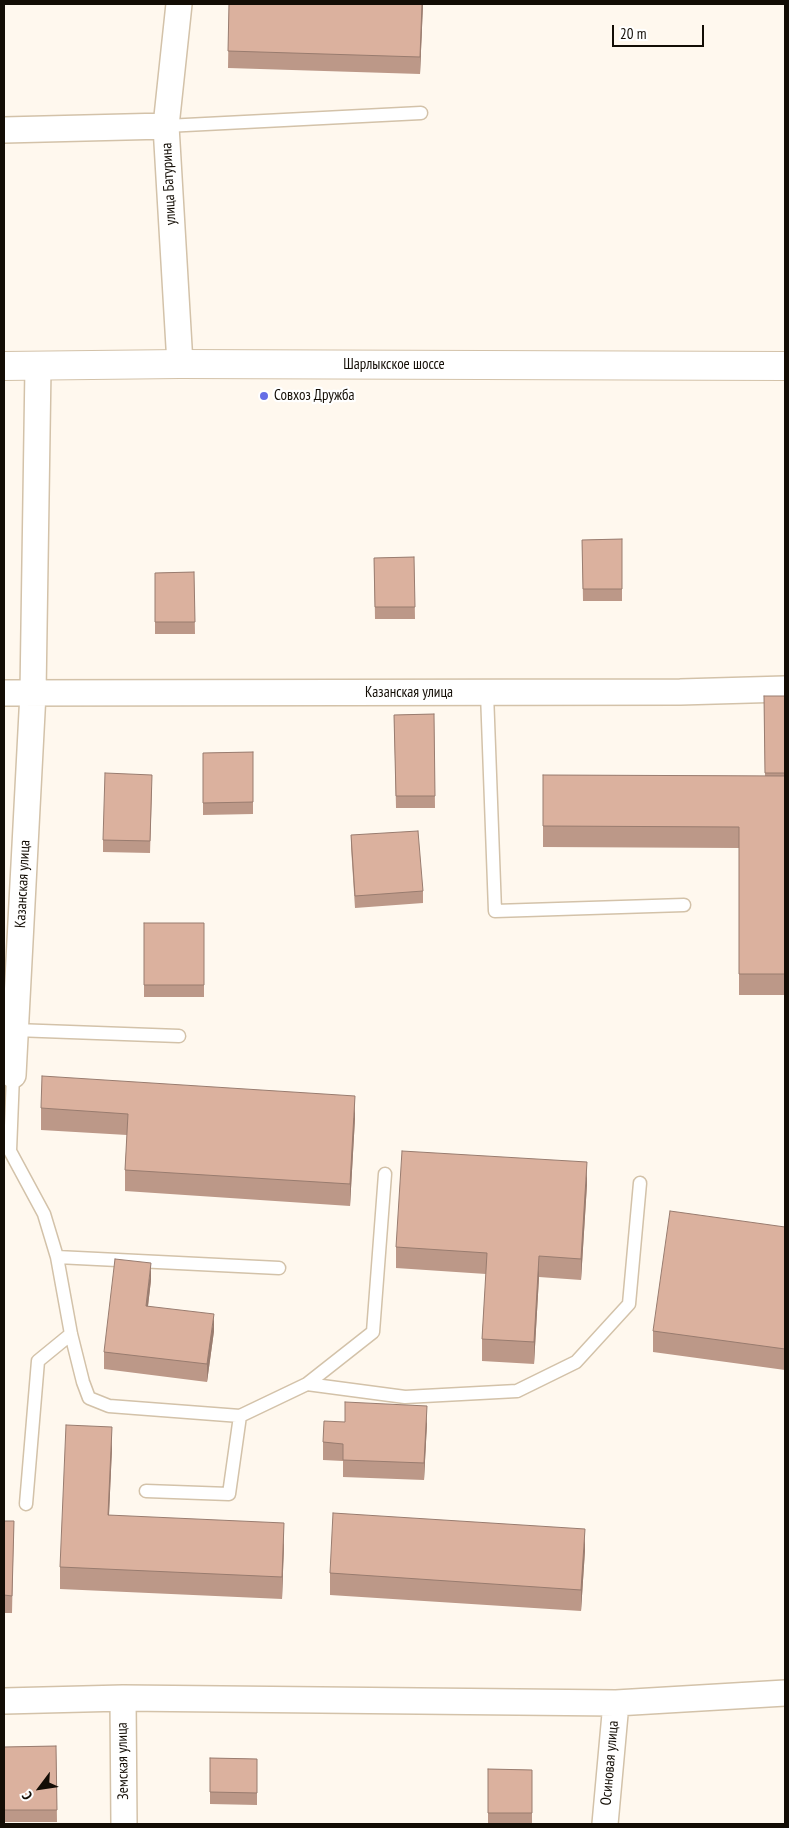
<!DOCTYPE html>
<html>
<head>
<meta charset="utf-8">
<style>
	body { margin:0 }
	#map { position:relative; width:789px; height:1828px; overflow:hidden; background:#fff8ee; font-family:"PT Sans Narrow",sans-serif }
	canvas { display:block }
	.frame { position:absolute; inset:0; border:5px solid #130d05; pointer-events:none }
	.north { position:absolute; left:15px; top:1763px; width:50px; height:50px; -webkit-text-stroke:4px #fff; paint-order:stroke; rotate:239deg; font-size:14px; font-weight:700; line-height:20px; text-align:center; color:#130d05 }
	.north::after { content:''; display:block; margin:auto; width:18px; height:22px; background:#130d05; clip-path:polygon(50% 0,100% 100%,50% 72%,0 100%) }
	.scale { position:absolute; left:612px; top:25px; width:92px; height:22px; box-sizing:border-box; border:2px solid #130d05; border-top:0; padding-left:6px; font-size:15px; line-height:18px; white-space:nowrap; color:#130d05; -webkit-text-stroke:4px #fff; paint-order:stroke }
</style>
</head>
<body>
<div id="map">
<canvas width="789" height="1828"></canvas>
<div class="frame"></div>
<div class="north">С</div>
<div class="scale">20 m</div>
</div>
<script>
const g = document.querySelector('canvas').getContext('2d');
g.lineJoin = 'round';
function poly(rows) {
  const path = new Path2D();
  for (const r of rows) {
    path.moveTo(r[0], r[1]);
    for (let i = 2; i < r.length; i += 2) path.lineTo(r[i], r[i + 1]);
  }
  return path;
}
function strokePath(path, color, width, dash) {
  g.strokeStyle = color;
  g.lineWidth = width;
  g.lineCap = dash ? 'butt' : 'round';
  g.setLineDash(dash || []);
  g.stroke(path);
}
function fillPath(path, color) {
  g.fillStyle = color;
  g.fill(path, 'evenodd');
}
function drawText(font, color, halo, rows, align = 'center') {
  g.font = font + ' "PT Sans Narrow",sans-serif';
  g.lineWidth = 4.5;
  g.setLineDash([]);
  g.textBaseline = 'middle';
  g.strokeStyle = halo;
  g.fillStyle = color;
  for (const [text, x, y, turn = 0] of rows) {
    g.save();
    g.translate(x, y);
    g.rotate((+turn || 0) * Math.PI / 180);
    g.textAlign = isNaN(turn) ? turn : align;
    if (halo) g.strokeText(text, 0, 0);
    g.fillText(text, 0, 0);
    g.restore();
  }
}
const lane = poly([
	[166,126,421,113],
	[487,693,495,911,684,905],
	[15,1030,179,1036],
	[13,1075,10,1151,44,1214,57,1257,71,1334,83,1382,89,1398,109,1406,240,1416,307,1384,405,1397,517,1391,576,1362,629,1304,640,1183],
	[57,1257,279,1268],
	[307,1384,373,1332,385,1174],
	[146,1491,229,1494,240,1416],
	[26,1504,38,1361,71,1334]
]);
const street = poly([
	[179,4,166,126,180,364],
	[4,130,166,126],
	[4,693,680,692,785,689],
	[13,1075,33,693,38,367],
	[123,1698,124,1824],
	[4,1701,123,1698,616,1703,785,1693],
	[605,1824,616,1703]
]);
const primary = poly([
	[4,366,180,364,785,366]
]);
const wall = poly([
	[229,4,423,4,420,74,228,68],
	[622,539,622,601,583,601,582,540],
	[414,557,415,619,375,619,374,558],
	[194,572,195,634,155,634,155,573],
	[764,696,785,696,785,995,739,995,739,848,543,847,543,775,765,776],
	[434,714,435,808,396,808,394,715],
	[253,752,253,814,203,815,203,753],
	[152,787,150,853,103,852,103,840],
	[351,835,423,891,423,903,355,908,351,847],
	[144,923,204,923,204,997,144,997],
	[41,1108,355,1118,350,1206,125,1191,125,1170,127,1135,41,1130],
	[587,1184,581,1280,539,1277,534,1364,482,1361,482,1339,486,1274,396,1268,396,1247],
	[785,1227,785,1370,653,1352,653,1331],
	[151,1280,148,1306,214,1331,207,1382,104,1369,104,1352],
	[345,1422,427,1423,424,1480,343,1477,343,1461,323,1460,323,1442],
	[112,1448,109,1515,284,1544,282,1599,60,1589,60,1567],
	[4,1521,14,1521,12,1613,4,1613],
	[585,1550,581,1611,330,1595,330,1573],
	[56,1746,57,1822,4,1822,4,1747],
	[210,1758,257,1759,257,1805,210,1804],
	[488,1769,532,1770,532,1824,488,1824]
]);
const shadedWall = poly([
	[422,4,423,4,420,74,420,57],
	[355,1096,355,1118,350,1206,350,1184],
	[587,1162,587,1184,581,1280,581,1259],
	[539,1256,539,1277,534,1364,534,1342],
	[151,1263,151,1280,146,1323,146,1306],
	[214,1314,214,1331,207,1382,207,1364],
	[427,1406,427,1423,424,1480,424,1463],
	[112,1427,112,1448,108,1537,108,1515],
	[284,1523,284,1544,282,1599,282,1577],
	[585,1529,585,1550,581,1611,581,1590]
]);
const building = poly([
	[229,4,422,4,420,57,228,51,229,4],
	[622,539,622,589,583,589,582,540,622,539],
	[414,557,415,607,375,607,374,558,414,557],
	[194,572,195,622,155,622,155,573,194,572],
	[764,696,785,696,785,773,765,773,764,696],
	[434,714,435,796,396,796,394,715,434,714],
	[253,752,253,802,203,803,203,753,253,752],
	[105,773,152,775,150,841,103,840,105,773],
	[543,775,785,776,785,974,739,974,739,827,543,826,543,775],
	[418,831,423,891,355,896,351,835,418,831],
	[144,923,204,923,204,985,144,985,144,923],
	[42,1076,355,1096,350,1184,125,1170,128,1114,41,1108,42,1076],
	[402,1151,587,1162,581,1259,539,1256,534,1342,482,1339,487,1253,396,1247,402,1151],
	[670,1211,785,1227,785,1349,653,1331,670,1211],
	[115,1259,151,1263,146,1306,214,1314,207,1364,104,1352,115,1259],
	[345,1402,427,1406,424,1463,343,1460,343,1444,323,1442,324,1421,345,1422,345,1402],
	[66,1425,112,1427,108,1515,284,1523,282,1577,60,1567,66,1425],
	[333,1513,585,1529,581,1590,330,1573,333,1513],
	[4,1521,14,1521,12,1596,4,1595,4,1521],
	[56,1746,57,1810,4,1810,4,1747,56,1746],
	[210,1758,257,1759,257,1793,210,1792,210,1758],
	[488,1769,532,1770,532,1813,488,1813,488,1769]
]);
const markers = [
	[264,396,5,"#646de6"]
];
const streetNames = [
	["улица Батурина",169,184,-93],
	["Шарлыкское шоссе",394,365],
	["Казанская улица",409,693],
	["Казанская улица",23,884,-87],
	["Земская улица",123,1761,-91],
	["Осиновая улица",610,1763,-85]
];
const poiNames = [
	["Совхоз Дружба",274,396]
];
strokePath(lane, '#d3c2a9', 15);
strokePath(street, '#d3c2a9', 28);
strokePath(primary, '#d3c2a9', 30);
strokePath(lane, '#fff', 12);
strokePath(street, '#fff', 25);
strokePath(primary, '#fff', 28);
fillPath(wall, '#bc9888');
fillPath(shadedWall, '#997c6f');
fillPath(building, '#dbb19e');
strokePath(building, '#997c6f', 1);
for (const [x, y, r, color] of markers) {
  const dot = new Path2D();
  dot.arc(x, y, r, 0, 2 * Math.PI);
  g.fillStyle = color;
  g.fill(dot);
  strokePath(dot, '#fff', 2);
}
drawText('15px', '#130d05', '#fff', streetNames);
drawText('15px', '#130d05', '#fff', poiNames, 'left');
</script>
</body>
</html>
